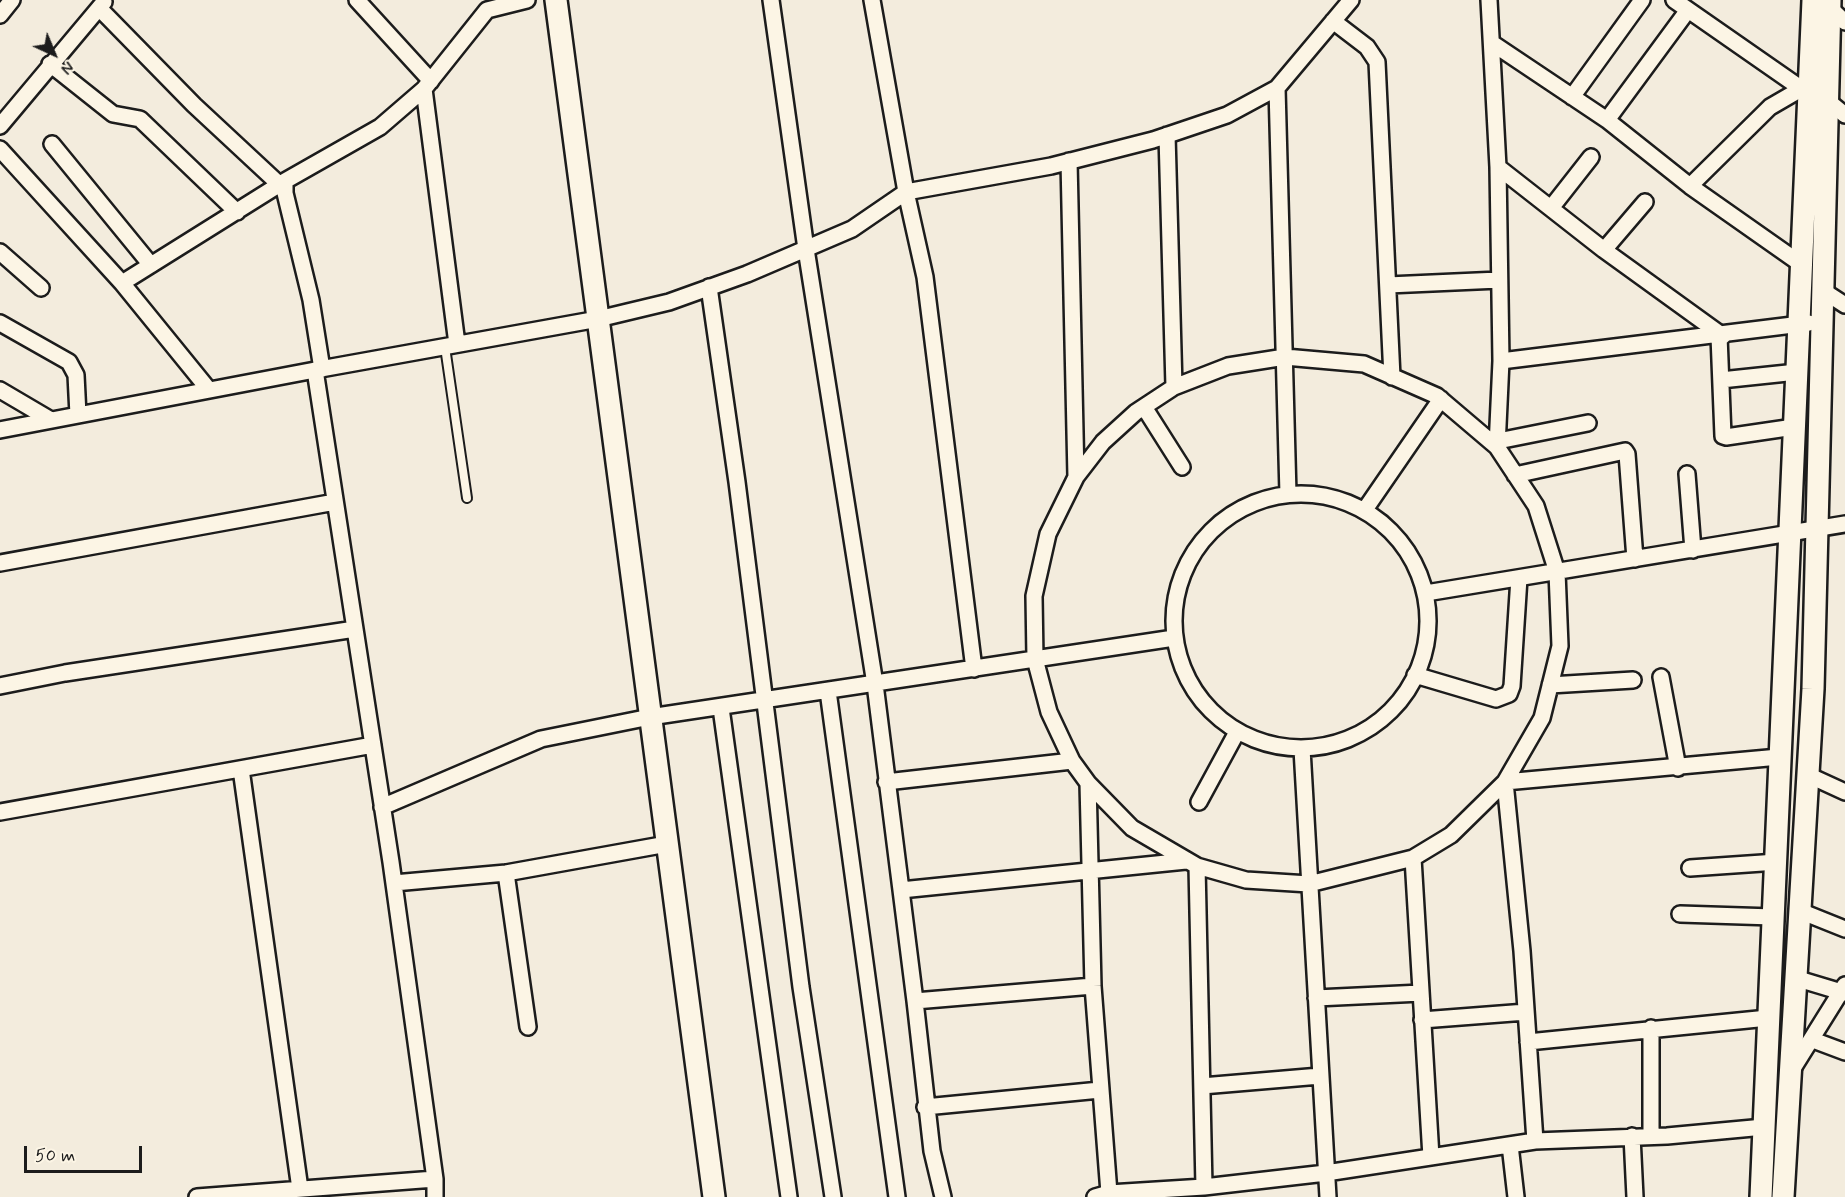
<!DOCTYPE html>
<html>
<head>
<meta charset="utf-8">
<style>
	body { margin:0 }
	#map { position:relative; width:1845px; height:1197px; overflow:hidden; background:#f3ecdd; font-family:Mynerve,sans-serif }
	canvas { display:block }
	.north { position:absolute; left:24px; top:24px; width:60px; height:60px; -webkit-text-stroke:4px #fcf5e5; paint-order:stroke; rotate:136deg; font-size:16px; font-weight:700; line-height:24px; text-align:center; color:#1c1c1c }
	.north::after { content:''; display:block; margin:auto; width:21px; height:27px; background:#1c1c1c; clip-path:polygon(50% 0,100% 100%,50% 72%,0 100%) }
	.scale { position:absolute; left:24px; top:1146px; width:118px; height:27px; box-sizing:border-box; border:3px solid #1c1c1c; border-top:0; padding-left:8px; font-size:18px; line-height:21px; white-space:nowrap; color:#1c1c1c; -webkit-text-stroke:4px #fcf5e5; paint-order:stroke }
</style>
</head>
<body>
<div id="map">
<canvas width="1845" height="1197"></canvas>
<div class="north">N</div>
<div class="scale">50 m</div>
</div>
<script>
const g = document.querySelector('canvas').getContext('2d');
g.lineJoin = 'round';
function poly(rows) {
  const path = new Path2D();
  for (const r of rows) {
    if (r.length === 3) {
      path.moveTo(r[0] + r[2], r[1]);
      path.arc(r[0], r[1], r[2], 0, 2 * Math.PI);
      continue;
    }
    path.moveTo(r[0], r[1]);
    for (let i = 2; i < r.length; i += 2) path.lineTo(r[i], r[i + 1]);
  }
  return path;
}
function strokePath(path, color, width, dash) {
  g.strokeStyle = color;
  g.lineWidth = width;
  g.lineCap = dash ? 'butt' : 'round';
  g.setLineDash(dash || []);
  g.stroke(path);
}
const lane = poly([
	[445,347,467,498]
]);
const street = poly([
	[357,0,431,81],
	[771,0,806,249,875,684,901,890],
	[872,0,906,192,925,277,974,669],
	[1489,0,1498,167,1501,361],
	[1674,0,1809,94],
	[99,8,194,105,280,185],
	[1830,8,1845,22],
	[0,15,12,0],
	[1333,21,1367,47,1377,62,1392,377],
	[1492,43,1607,120,1690,186,1801,264],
	[50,64,113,114,140,119,237,212],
	[1277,88,1288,494],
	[1572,97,1642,0],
	[1828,101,1845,115],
	[1607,120,1688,10],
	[0,126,104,2],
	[1167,135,1174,387],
	[52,144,151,265],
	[0,149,122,283,209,390],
	[1069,161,1076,477],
	[1498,167,1604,250,1723,336],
	[1690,186,1770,107,1801,89],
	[1551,208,1591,157],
	[1604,250,1645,202],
	[0,252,41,288],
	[122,283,285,181],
	[1388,285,1499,280],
	[709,287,737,482,801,987,833,1197],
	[1822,290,1845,305],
	[0,323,69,362,76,375,78,415],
	[1719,336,1723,436,1726,437,1794,427],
	[457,344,424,89,487,10,527,0],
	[322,369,311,300,285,193,285,181,380,127,424,89],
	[315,370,598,319,669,302,747,274,852,229,906,192,1051,166,1153,140,1227,115,1277,88,1351,0],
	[1721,380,1797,372],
	[0,390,51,420],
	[1144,407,1182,467],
	[0,430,315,370,391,862,435,1179,435,1197],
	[1498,441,1588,423],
	[1497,447,1437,396,1364,364,1285,357,1228,366,1174,387,1136,412,1103,442,1076,477,1048,534,1034,596,1035,659,1049,712,1072,761,1088,783,1132,828,1197,866,1246,880,1309,884,1413,858,1451,835,1505,782,1542,718,1560,646,1557,572,1536,506,1497,447,1501,361,1809,323],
	[1687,474,1693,550],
	[1515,475,1625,451,1627,454,1635,559],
	[1301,621,127],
	[1364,511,1441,399],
	[0,563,335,502],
	[1426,593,1845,524],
	[1415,675,1496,699,1509,694,1512,686,1519,578],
	[1661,677,1678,768],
	[1550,685,1633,680],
	[0,686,65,673,355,629],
	[828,691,897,1197],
	[721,708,789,1197],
	[1302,749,1328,1197],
	[241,769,300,1189],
	[1808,775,1845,792],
	[886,782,1072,761],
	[1088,783,1093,986,1109,1193],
	[1199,802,1237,732],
	[382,807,541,739,650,717,1174,638],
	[0,812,373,745],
	[1413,858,1431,1157],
	[1197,866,1204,1187],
	[1690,868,1777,862],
	[506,873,528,1027],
	[394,883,506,873,667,844],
	[1800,911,1845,929],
	[1680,914,1773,917],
	[1795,978,1845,993],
	[1316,998,1421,993],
	[915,1001,901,890,1186,861],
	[1422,1020,1526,1012],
	[1813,1040,1845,1052],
	[1528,1042,1768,1018],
	[1792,1070,1845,985],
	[1202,1086,1320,1076],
	[925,1107,1100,1090],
	[1764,1127,1667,1136,1535,1141,1522,951,1505,782,1779,757],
	[1632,1136,1635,1197],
	[1651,1136,1651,1028],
	[1510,1145,1516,1197],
	[197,1197,435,1179],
	[943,1197,932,1151,915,1001,1093,986],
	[1095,1197,1109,1193,1204,1187,1326,1173,1535,1141]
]);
const secondary = poly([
	[556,0,714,1197],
	[1761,1197,1813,0],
	[1783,1197,1813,689,1830,0]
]);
strokePath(lane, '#1c1c1c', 12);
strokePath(street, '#1c1c1c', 20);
strokePath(secondary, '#1c1c1c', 26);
strokePath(lane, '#fcf5e5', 8);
strokePath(street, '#fcf5e5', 15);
strokePath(secondary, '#fcf5e5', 21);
</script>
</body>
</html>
